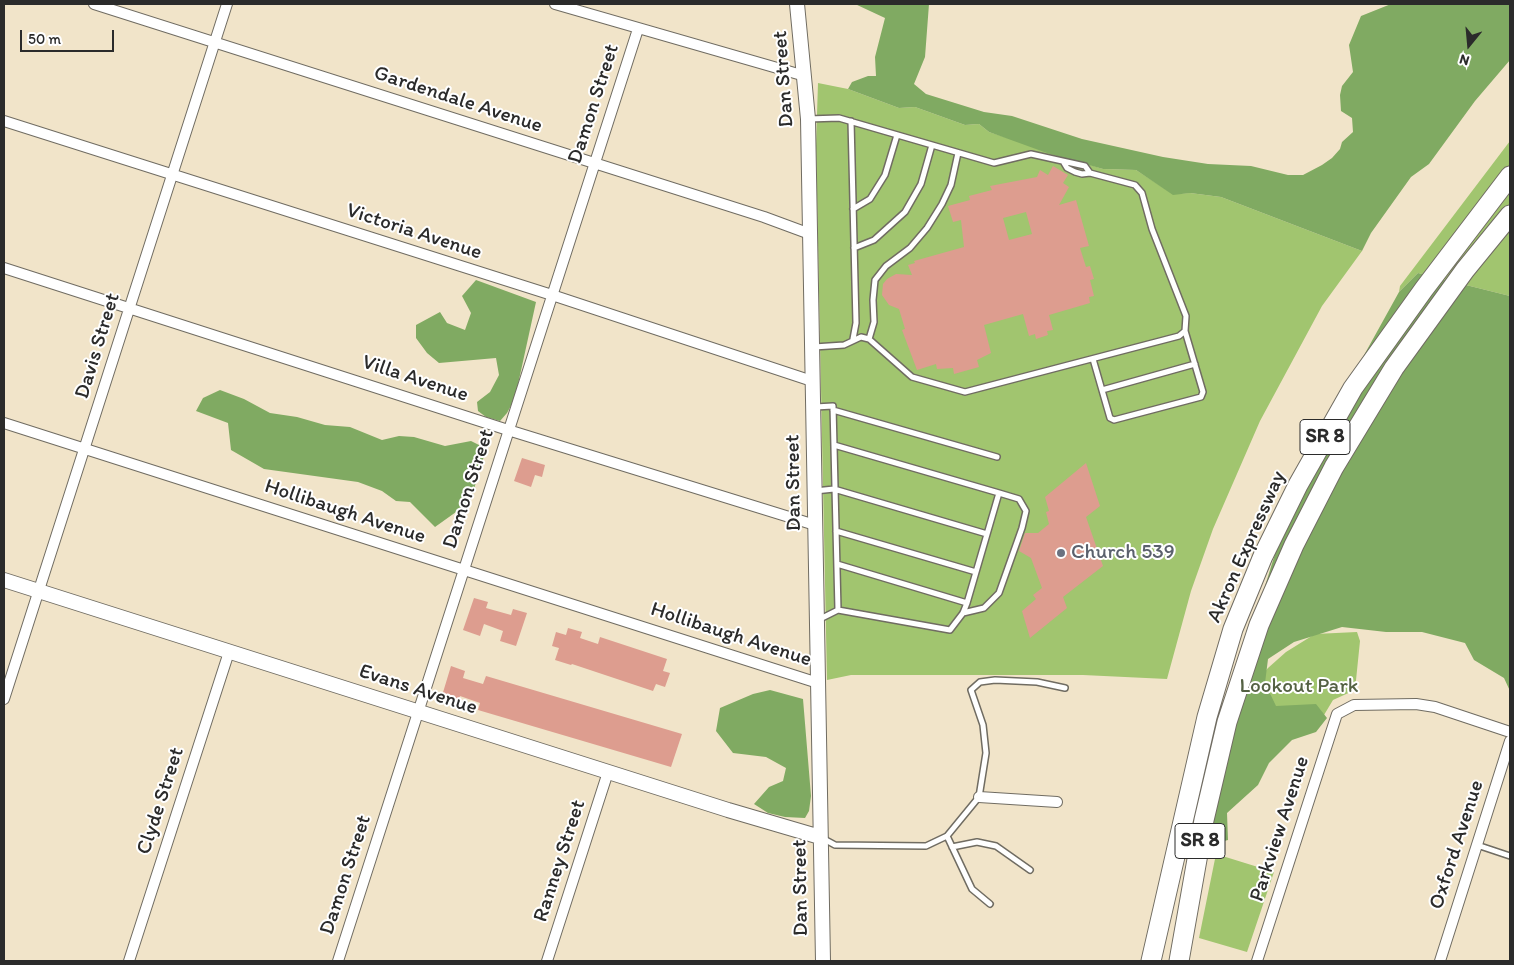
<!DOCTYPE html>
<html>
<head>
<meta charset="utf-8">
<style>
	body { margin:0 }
	#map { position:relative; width:1514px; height:965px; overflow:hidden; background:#f1e4c9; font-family:Itim,sans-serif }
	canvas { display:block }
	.frame { position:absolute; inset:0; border:5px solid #2b2b2b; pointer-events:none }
	.north { position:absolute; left:1444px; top:20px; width:50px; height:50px; -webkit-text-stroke:4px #fff; paint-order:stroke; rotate:197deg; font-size:14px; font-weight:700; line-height:20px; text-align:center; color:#2b2b2b }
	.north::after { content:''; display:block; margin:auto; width:18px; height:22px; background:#2b2b2b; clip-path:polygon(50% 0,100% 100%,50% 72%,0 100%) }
	.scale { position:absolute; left:20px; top:30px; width:94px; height:22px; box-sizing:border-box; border:2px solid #2b2b2b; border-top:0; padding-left:6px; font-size:15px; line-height:18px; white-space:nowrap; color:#2b2b2b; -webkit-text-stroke:4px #fff; paint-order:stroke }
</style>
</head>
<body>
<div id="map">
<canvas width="1514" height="965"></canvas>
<div class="frame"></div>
<div class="north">N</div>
<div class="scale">50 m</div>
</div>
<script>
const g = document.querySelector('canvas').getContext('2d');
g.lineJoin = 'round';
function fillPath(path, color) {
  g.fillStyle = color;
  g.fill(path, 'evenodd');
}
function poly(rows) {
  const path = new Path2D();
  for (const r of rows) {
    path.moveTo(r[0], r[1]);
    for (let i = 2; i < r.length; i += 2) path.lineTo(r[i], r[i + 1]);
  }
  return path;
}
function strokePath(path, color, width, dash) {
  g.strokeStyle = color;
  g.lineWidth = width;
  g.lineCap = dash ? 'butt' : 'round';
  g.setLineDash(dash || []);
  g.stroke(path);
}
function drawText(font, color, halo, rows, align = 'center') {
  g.font = font + ' Itim,sans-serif';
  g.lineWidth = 4;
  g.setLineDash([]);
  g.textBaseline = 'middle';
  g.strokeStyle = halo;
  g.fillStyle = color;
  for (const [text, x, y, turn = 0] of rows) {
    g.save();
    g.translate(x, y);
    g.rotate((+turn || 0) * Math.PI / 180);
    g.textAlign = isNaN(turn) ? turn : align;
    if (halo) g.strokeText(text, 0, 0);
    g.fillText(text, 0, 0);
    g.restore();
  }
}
const green = poly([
	[818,83,848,89,899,108,915,107,965,125,979,124,989,132,1103,169,1136,170,1173,194,1190,193,1221,197,1362,251,1322,306,1260,421,1213,529,1191,591,1167,679,1083,675,851,675,827,680,816,146],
	[1510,141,1510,296,1418,273,1399,292,1400,286],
	[1357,632,1360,641,1355,690,1333,700,1318,725,1250,699,1256,682,1268,668,1286,652,1315,634],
	[1216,854,1274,872,1247,952,1199,938]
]);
const forest = poly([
	[855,4,929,4,925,57,914,84,926,94,984,112,1012,116,1082,139,1163,157,1208,164,1251,166,1288,175,1303,175,1322,165,1332,158,1340,149,1342,142,1353,132,1352,118,1341,111,1340,95,1342,86,1353,72,1349,45,1361,16,1391,4,1510,4,1510,60,1475,101,1429,164,1411,177,1371,233,1362,251,1221,197,1190,193,1173,195,1136,170,1103,169,1047,153,989,132,979,124,965,125,915,107,899,108,848,89,852,82,868,76,876,76,875,57,885,18],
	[1418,273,1510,296,1510,691,1504,678,1474,660,1465,643,1422,632,1386,632,1342,627,1294,642,1268,659,1265,683,1276,706,1316,704,1327,718,1316,732,1292,740,1269,763,1258,785,1227,813,1228,840,1213,844,1209,825,1252,628,1279,541,1358,366,1399,292],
	[476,280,536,302,515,398,507,413,500,421,486,417,478,411,477,402,490,392,499,375,496,358,439,363,427,353,416,338,416,325,440,312,447,323,465,330,471,313,462,296],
	[220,390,244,399,270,413,297,417,325,425,350,427,382,440,399,436,414,437,445,446,471,441,479,445,484,456,470,502,435,527,410,502,396,501,382,491,358,482,264,469,231,450,228,423,196,411,203,398],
	[770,690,803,699,811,796,809,811,805,818,785,817,768,813,754,804,769,787,783,781,786,768,766,757,733,753,716,731,720,708,753,694]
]);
const building = poly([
	[1053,166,1068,175,1063,183,1069,187,1059,205,1076,200,1089,246,1080,248,1086,267,1090,266,1094,279,1090,280,1094,296,1089,297,1090,303,1049,315,1053,330,1047,331,1048,335,1036,339,1035,334,1029,336,1023,314,984,325,991,353,977,360,979,367,954,374,953,368,937,369,936,364,917,370,902,330,905,329,899,309,889,305,882,295,883,284,887,279,896,274,912,275,908,265,915,263,914,261,964,247,961,220,953,222,948,206,970,200,969,196,992,190,990,186,1037,177,1040,170,1048,175],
	[1026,212,1032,234,1009,240,1003,218],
	[522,458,545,465,542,477,535,475,531,487,514,481],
	[1086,463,1100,506,1086,517,1103,566,1063,597,1067,608,1030,638,1022,611,1036,599,1033,595,1042,588,1031,558,1019,551,1025,533,1038,533,1049,524,1046,512,1049,511,1045,497],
	[474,598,488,602,486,608,511,615,513,609,527,613,516,646,500,641,503,631,484,624,480,636,463,630],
	[568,628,582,632,580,638,598,644,600,637,667,659,663,671,670,673,665,687,656,684,653,691,572,664,571,665,555,660,559,648,552,646,556,632,566,635],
	[451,666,465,671,463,678,483,684,486,676,682,734,671,767,478,710,480,703,460,696,457,704,441,699]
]);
const lane = poly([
	[808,119,839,118,994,163,1031,154,1085,166,1090,173,1082,174,1075,172,1067,168,1064,163],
	[851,121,856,323,853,339],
	[853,209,870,199,885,175,897,135],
	[854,248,874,240,905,212,921,184,932,145],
	[869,339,874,322,873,300,875,280,886,266,910,248,927,228,942,204,951,185,958,153],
	[814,347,844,345,861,337,869,339,912,377,965,392,1179,336,1185,331,1186,316,1152,229,1142,193,1135,185,1090,173],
	[1093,359,1110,418,1114,420,1201,397,1203,392,1185,331],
	[1102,390,1195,364],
	[815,407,833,406,838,610,818,620],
	[833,410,997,457],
	[834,445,999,493,967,603,963,613,950,630,838,610],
	[815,491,834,489,987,534],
	[836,531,976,572],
	[837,564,967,603],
	[963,613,984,608,999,593,1022,528,1026,511,1019,499,999,493],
	[947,836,972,889,990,904],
	[822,838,835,845,926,846,947,836,979,797,986,753,983,725,971,690,980,682,995,680,1037,682,1065,688],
	[1477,845,1510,856],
	[952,847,977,842,996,846,1030,870]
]);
const street = poly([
	[94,4,764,217,810,234],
	[555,4,805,76],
	[4,121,552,295,812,381],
	[4,268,508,430,815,525],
	[4,423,818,683],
	[4,699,227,4],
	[979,797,1057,802],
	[129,961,229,652],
	[338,961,638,29],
	[547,961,608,772],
	[1257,961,1337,714,1354,705,1416,704,1435,707,1510,732],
	[1440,961,1510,741]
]);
const secondary = poly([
	[797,4,808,119,823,961],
	[4,580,728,810,820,837]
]);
const highway = poly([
	[1151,961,1207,717,1233,629,1263,556,1298,485,1353,388,1424,289,1510,176],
	[1179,961,1204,820,1227,722,1259,625,1294,545,1334,467,1394,368,1465,270,1510,215]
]);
const markers = [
	[1061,553,5,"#6b7280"]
];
const shields = [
	[1325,437,50],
	[1200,841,50]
];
const shieldNames = [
	["SR 8",1325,437],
	["SR 8",1200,841]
];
const streetNames = [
	["Dan Street",784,79,-94],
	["Gardendale Avenue",458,100,18],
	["Damon Street",594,104,-72],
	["Victoria Avenue",414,232,18],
	["Davis Street",98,346,-73],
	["Villa Avenue",415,379,18],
	["Dan Street",794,483,-91],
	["Damon Street",469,489,-72],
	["Hollibaugh Avenue",345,512,18],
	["Akron Expressway",1247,547,-66],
	["Hollibaugh Avenue",731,635,18],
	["Evans Avenue",418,690,18],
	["Clyde Street",161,801,-72],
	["Parkview Avenue",1280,829,-72],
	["Oxford Avenue",1457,845,-72],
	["Ranney Street",560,861,-72],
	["Damon Street",346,875,-72],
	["Dan Street",801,888,-91]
];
const worshipNames = [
	["Church 539",1071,553]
];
const parkNames = [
	["Lookout Park",1299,687]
];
fillPath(green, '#a1c56f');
fillPath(forest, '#80aa62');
fillPath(building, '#dd9d8f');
strokePath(lane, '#706c62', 8);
strokePath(street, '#706c62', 12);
strokePath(secondary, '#706c62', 16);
strokePath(highway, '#706c62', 21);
strokePath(lane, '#fff', 5);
strokePath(street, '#fff', 10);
strokePath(secondary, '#fff', 14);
strokePath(highway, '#fff', 19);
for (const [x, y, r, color] of markers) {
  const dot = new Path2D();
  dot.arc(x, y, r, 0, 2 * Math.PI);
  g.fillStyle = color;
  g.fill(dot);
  strokePath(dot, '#fff', 2);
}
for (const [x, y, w] of shields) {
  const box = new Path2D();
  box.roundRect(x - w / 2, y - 17.5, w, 35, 4);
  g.fillStyle = '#fff';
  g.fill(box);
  strokePath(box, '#2b2b2b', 1);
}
drawText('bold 20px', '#2b2b2b', null, shieldNames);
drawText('21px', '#2b2b2b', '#fff', streetNames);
drawText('21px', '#5b616d', '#fff', worshipNames, 'left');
drawText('21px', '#546143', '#fff', parkNames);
</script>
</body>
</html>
